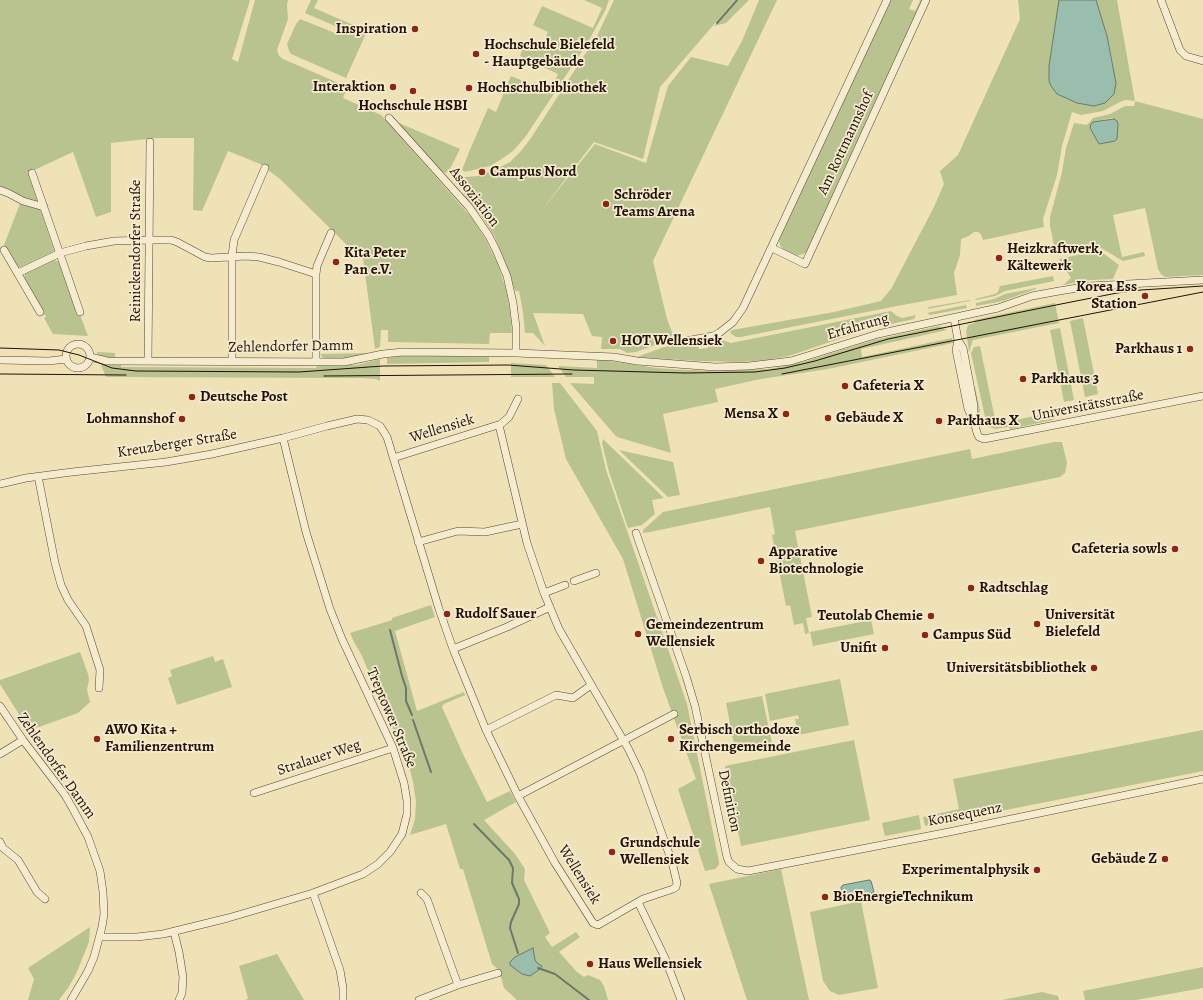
<!DOCTYPE html>
<html>
<head>
<meta charset="utf-8">
<style>
	body { margin:0 }
	canvas { display:block; background:#efe2b7 }
</style>
</head>
<body>
<canvas width="1203" height="1000"></canvas>
<script>
const g = document.querySelector('canvas').getContext('2d');
g.lineJoin = 'round';
function fillPath(path, color) {
  g.fillStyle = color;
  g.fill(path, 'evenodd');
}
function poly(rows) {
  const path = new Path2D();
  for (const r of rows) {
    if (r.length === 3) {
      path.moveTo(r[0] + r[2], r[1]);
      path.arc(r[0], r[1], r[2], 0, 2 * Math.PI);
      continue;
    }
    path.moveTo(r[0], r[1]);
    for (let i = 2; i < r.length; i += 2) path.lineTo(r[i], r[i + 1]);
  }
  return path;
}
function strokePath(path, color, width, dash) {
  g.strokeStyle = color;
  g.lineWidth = width;
  g.lineCap = dash ? 'butt' : 'round';
  g.setLineDash(dash || []);
  g.stroke(path);
}
function drawText(font, color, halo, rows, align = 'center') {
  g.font = font + ' Alegreya,serif';
  g.lineWidth = 3.5;
  g.setLineDash([]);
  g.textBaseline = 'middle';
  g.strokeStyle = halo;
  g.fillStyle = color;
  for (const [text, x, y, turn = 0] of rows) {
    g.save();
    g.translate(x, y);
    g.rotate((+turn || 0) * Math.PI / 180);
    g.textAlign = isNaN(turn) ? turn : align;
    if (halo) g.strokeText(text, 0, 0);
    g.fillText(text, 0, 0);
    g.restore();
  }
}
const green = poly([
	[0,0,250,0,232,59,238,62,255,0,288,0,287,5,288,19,278,47,277,50,279,56,283,59,348,87,343,98,381,115,471,217,486,240,498,265,506,289,510,312,512,333,490,333,489,344,388,342,388,330,381,330,380,347,375,349,363,258,351,249,280,179,260,164,228,151,202,211,193,210,194,138,156,138,111,143,111,212,96,217,73,152,28,173,54,250,53,252,21,267,18,267,15,265,4,245,21,201,0,193],
	[311,0,318,0,314,8,367,31,346,78,291,54,289,51,287,44,296,24,300,19,340,35,342,29,305,13],
	[584,0,609,0,605,11,588,42,526,136,513,151,500,160,490,166,465,172,462,170,469,152,488,108,496,112,511,76,550,92,558,74,520,56,525,43,541,49,548,32,533,25,542,6,593,28,602,8],
	[614,0,735,0,660,87,643,159,594,142,541,211,595,144,646,163,668,86,691,57,728,66,742,41,759,0,777,0,653,261,667,319,673,335,678,337,663,340,664,343,655,345,636,352,627,353,620,349,601,349,602,337,592,336,583,314,533,313,545,346,533,333,525,333,523,312,519,291,515,291,506,263,494,235,481,216,466,197,464,193,462,178,465,177,478,176,496,169,510,162,521,151,531,138,598,34],
	[738,0,749,0,726,23,714,26],
	[890,0,913,0,909,9,915,11,920,1,919,0,923,0,807,252,803,254,796,256,783,249,780,245,779,240,782,233],
	[1018,0,1059,0,1049,66,1049,81,1051,86,1057,94,1077,103,1092,106,1099,105,1114,71,1107,36,1096,0,1117,0,1135,101,1203,119,1203,275,1165,277,1161,274,1158,269,1145,208,1113,215,1122,257,1144,252,1145,256,1123,261,1101,248,1095,246,1056,255,1050,226,1050,217,1062,172,1066,148,1074,123,1087,125,1093,118,1110,114,1125,106,1134,106,1135,101,1126,100,1122,101,1103,111,1081,115,1072,112,1062,146,1057,175,1043,219,1044,227,983,240,981,234,978,232,974,232,969,236,961,239,960,255,954,273,957,295,897,306,741,337,736,337,730,333,732,330,834,312,881,301,891,289,933,209,944,184,940,171,958,155,1020,19],
	[1112,118,1117,121,1118,123,1117,139,1115,141,1099,144,1090,128,1091,124,1093,122],
	[399,123,460,149,449,171,445,173,441,171,400,125],
	[1095,251,1100,251,1119,265,1113,279,1091,280,1063,285,1071,278,1059,259],
	[54,260,60,262,88,336,53,334,44,318,46,317,24,279,25,274],
	[1053,276,1054,281,1005,291,995,296,976,300,975,299,995,294,998,292,1000,286],
	[1036,288,1036,289,1003,301,976,306,976,303,994,299,1005,294],
	[970,300,970,301,927,309,929,307],
	[1055,303,1059,323,973,340,969,352,966,331,968,325,975,323,974,320],
	[966,305,967,308,930,315,927,313],
	[891,311,897,316,902,318,916,315,914,319,868,329,789,356,767,360,740,362,698,361,637,357,664,347,691,342,695,342,698,345,699,349,708,348,708,340,716,338,731,343],
	[1083,318,1098,394,1085,397,1070,321],
	[939,326,947,330,861,349,862,357,952,338,953,343,828,369,761,379,715,389,718,402,663,414,671,453,617,437,614,434,570,383,594,384,594,377,566,377,558,366,597,368,597,359,656,368,685,370,721,371,769,369,800,363,874,340],
	[1060,328,1074,400,1064,402,1050,330],
	[980,346,996,424,1054,412,1055,417,1053,420,1010,429,1008,427,995,429,987,426,971,353,974,347],
	[97,352,115,353,115,358,101,356,98,355],
	[374,353,348,359,324,359,320,354],
	[404,355,489,357,489,362,387,364,387,358],
	[380,359,380,381,376,379,361,378,106,377,101,365,121,365,121,367,316,368,317,366,357,365],
	[511,363,546,365,555,377,511,377],
	[552,383,560,383,597,431,606,470,687,704,719,862,719,865,715,869,705,871,678,789,696,779,663,688,623,559,566,459,554,409],
	[975,387,982,421,980,421,978,415,973,392],
	[603,439,664,498,652,500,655,514,642,525,628,528,609,472,602,443],
	[1054,442,1062,442,1067,463,1065,473,1060,477,795,531,812,617,806,618,809,633,805,634,803,623,794,625,790,605,786,606,772,535,775,534,770,507,650,532,643,533,643,530,663,512,970,449,972,459],
	[619,450,673,462,680,495,668,497],
	[431,605,435,617,395,631,417,711,464,692,465,695,444,704,442,707,463,754,487,802,510,791,516,802,484,820,515,854,525,869,524,880,550,933,545,937,552,947,576,932,580,937,559,952,577,972,584,977,588,975,600,980,604,986,608,1000,517,1000,504,988,499,970,492,964,463,869,460,869,446,824,410,835,415,819,416,802,413,782,409,766,361,654,354,642,350,633,392,620,392,618],
	[871,620,874,634,813,646,810,632],
	[80,652,88,674,89,680,87,690,90,702,78,713,39,727,32,728,27,727,0,684,0,680],
	[213,656,215,662,223,659,232,687,177,705,168,678,172,676,170,670],
	[840,679,849,725,798,735,795,719,799,719,798,715,770,721,765,694],
	[762,696,772,743,735,750,726,703],
	[1203,730,1203,771,925,826,923,817,959,809,953,779],
	[854,740,870,820,741,846,725,766],
	[919,815,921,829,885,836,882,823],
	[781,869,809,1000,747,1000,709,884],
	[861,901,878,988,839,995,830,991,823,981,810,912],
	[90,927,89,942,76,974,68,988,59,1000,28,1000,34,979,28,968],
	[277,954,304,1000,246,1000,248,998,239,966],
	[1203,967,1203,988,1136,1000,1085,1000,1083,991],
	[1042,992,1058,996,1059,1000,1002,1000]
]);
const water = poly([
	[1059,0,1096,0,1107,36,1116,83,1114,94,1105,103,1094,106,1077,103,1057,94,1051,86,1049,81,1049,66,1059,0],
	[1114,119,1117,121,1118,124,1117,139,1115,141,1099,144,1090,128,1091,124,1093,122,1114,119],
	[869,880,871,881,874,892,855,902,843,900,841,887,843,885,869,880],
	[533,948,535,960,537,963,542,966,540,969,530,976,522,974,510,965,510,962,515,957,533,948]
]);
const stream = poly([
	[717,23,737,0],
	[390,630,402,676,406,688,406,701,412,715],
	[413,720,431,772],
	[474,824,509,860,513,868,512,883,519,899,519,904,511,922,510,928,518,953],
	[538,968,555,974,589,1000]
]);
const street = poly([
	[1161,0,1180,50,1186,56,1203,61],
	[389,118,469,207,489,236,496,250,507,276,513,303,516,327,516,353],
	[32,173,80,312],
	[0,190,8,193,23,201,44,207],
	[772,248,805,264,926,0],
	[4,250,40,312],
	[18,273,60,253,86,246,114,241,149,240,171,240,177,242,205,257,211,258,246,256,259,257,279,262,316,274],
	[954,318,958,340,963,348,974,406,974,421],
	[958,340,956,350,968,409,974,421,977,433,979,437,984,439,1203,396],
	[675,343,713,336,719,333,733,322,743,308,887,0],
	[78,356,12],
	[90,357,107,361,344,362,383,354,403,352,516,353,614,357,637,361,715,367,749,366,791,361,878,334,998,308,1032,296,1059,291,1090,286,1203,280],
	[0,360,49,361,66,359],
	[148,361,150,142],
	[232,361,232,256,234,240,265,168],
	[316,362,316,274,317,266,331,233],
	[393,458,501,424,509,417,518,399],
	[38,476,55,563,61,585,68,600,86,626,100,670,99,688],
	[0,484,26,478,72,472,166,462,212,454,283,438,327,426,357,419,368,420,380,426,387,437,439,609,453,649,486,730,518,796,555,863,593,923,598,925,643,899,673,889,676,887,677,883,672,862,640,773,629,750,559,629,544,593,527,543,499,425],
	[636,533,686,676,695,706,727,857,729,862,737,869,748,871,949,832,1203,779],
	[418,542,458,531,485,532,522,524],
	[574,581,596,573],
	[544,593,565,585],
	[453,649,507,627,550,607],
	[0,706,23,740,65,795,73,809,88,837,100,871,103,892,104,914,102,927,94,957,88,971,71,1000],
	[486,730,556,695,573,698,591,685],
	[0,754,23,740],
	[254,793,393,748],
	[518,796,674,714],
	[0,842,3,848,18,860,37,892,45,899],
	[313,893,340,970,343,988,343,1000],
	[421,893,427,899,458,985],
	[638,902,665,958,681,1000],
	[174,932,179,952,183,977,182,993,179,1000],
	[100,937,137,937,163,934,228,918,313,893,363,874,378,864,390,852,402,834,407,814,407,801,404,783,393,748,342,639,330,609,306,532,283,438],
	[419,1000,458,985,498,973]
]);
const tram = poly([
	[0,348,59,350,79,355,112,368,136,371,299,372,383,366,508,365,574,370,685,373,755,372,785,368,815,361,888,339,1061,304,1117,293,1141,290,1203,286],
	[0,374,126,375],
	[782,374,1203,292],
	[324,376,572,374]
]);
const markers = [
	[415,29,4,"#8f2418"],
	[476,54,4,"#8f2418"],
	[393,87,4,"#8f2418"],
	[469,88,4,"#8f2418"],
	[413,91,4,"#8f2418"],
	[482,172,4,"#8f2418"],
	[606,204,4,"#8f2418"],
	[999,258,4,"#8f2418"],
	[336,262,4,"#8f2418"],
	[1145,296,4,"#8f2418"],
	[613,341,4,"#8f2418"],
	[1190,349,4,"#8f2418"],
	[1023,379,4,"#8f2418"],
	[845,386,4,"#8f2418"],
	[192,397,4,"#8f2418"],
	[786,414,4,"#8f2418"],
	[828,418,4,"#8f2418"],
	[182,419,4,"#8f2418"],
	[939,421,4,"#8f2418"],
	[1175,549,4,"#8f2418"],
	[761,561,4,"#8f2418"],
	[971,588,4,"#8f2418"],
	[447,614,4,"#8f2418"],
	[931,616,4,"#8f2418"],
	[1037,624,4,"#8f2418"],
	[638,634,4,"#8f2418"],
	[925,635,4,"#8f2418"],
	[885,648,4,"#8f2418"],
	[1094,668,4,"#8f2418"],
	[97,739,4,"#8f2418"],
	[671,739,4,"#8f2418"],
	[612,852,4,"#8f2418"],
	[1165,859,4,"#8f2418"],
	[1037,870,4,"#8f2418"],
	[825,897,4,"#8f2418"],
	[590,964,4,"#8f2418"]
];
const poiNames = [
	["Inspiration",407,29,"right"],
	["Hochschule Bielefeld",484,45],
	["- Hauptgebäude",484,62],
	["Interaktion",385,87,"right"],
	["Hochschulbibliothek",477,88],
	["Hochschule HSBI",413,106,"center"],
	["Campus Nord",490,172],
	["Schröder",614,195],
	["Teams Arena",614,212],
	["Heizkraftwerk,",1007,249],
	["Kältewerk",1007,266],
	["Kita Peter",344,253],
	["Pan e.V.",344,270],
	["Korea Ess",1137,287,"right"],
	["Station",1137,304,"right"],
	["HOT Wellensiek",621,341],
	["Parkhaus 1",1182,349,"right"],
	["Parkhaus 3",1031,379],
	["Cafeteria X",853,386],
	["Deutsche Post",200,397],
	["Mensa X",778,414,"right"],
	["Gebäude X",836,418],
	["Lohmannshof",174,419,"right"],
	["Parkhaus X",947,421],
	["Cafeteria sowls",1167,549,"right"],
	["Apparative",769,552],
	["Biotechnologie",769,569],
	["Radtschlag",979,588],
	["Rudolf Sauer",455,614],
	["Universität",1045,615],
	["Bielefeld",1045,632],
	["Teutolab Chemie",923,616,"right"],
	["Gemeindezentrum",646,625],
	["Wellensiek",646,642],
	["Campus Süd",933,635],
	["Unifit",877,648,"right"],
	["Universitätsbibliothek",1086,668,"right"],
	["AWO Kita +",105,730],
	["Familienzentrum",105,747],
	["Serbisch orthodoxe",679,730],
	["Kirchengemeinde",679,747],
	["Grundschule",620,843],
	["Wellensiek",620,860],
	["Gebäude Z",1157,859,"right"],
	["Experimentalphysik",1029,870,"right"],
	["BioEnergieTechnikum",833,897],
	["Haus Wellensiek",598,964]
];
const streetNames = [
	["Am Rottmannshof",846,143,-65],
	["Assoziation",474,197,52],
	["Reinickendorfer Straße",136,251,-90],
	["Erfahrung",858,327,-16],
	["Zehlendorfer Damm",291,347,-1],
	["Universitätsstraße",1088,406,-11],
	["Wellensiek",442,429,-17],
	["Kreuzberger Straße",177,444,-9],
	["Treptower Straße",391,718,67],
	["Stralauer Weg",319,758,-18],
	["Zehlendorfer Damm",56,766,55],
	["Definition",729,801,78],
	["Konsequenz",965,815,-11],
	["Wellensiek",579,875,58]
];
fillPath(green, '#b9c38f');
fillPath(water, '#9abeae');
strokePath(water, '#6a796a', 1);
strokePath(stream, '#6a796a', 2);
strokePath(street, '#564630', 8);
strokePath(street, '#f5ecd0', 7);
strokePath(tram, '#231203', 1);
for (const [x, y, r, color] of markers) {
  const dot = new Path2D();
  dot.arc(x, y, r, 0, 2 * Math.PI);
  g.fillStyle = color;
  g.fill(dot);
  strokePath(dot, '#f5ecd0', 1.5);
}
drawText('bold 15px', '#231203', '#f5ecd0', poiNames, 'left');
drawText('15px', '#231203', '#f5ecd0', streetNames);
</script>
</body>
</html>
